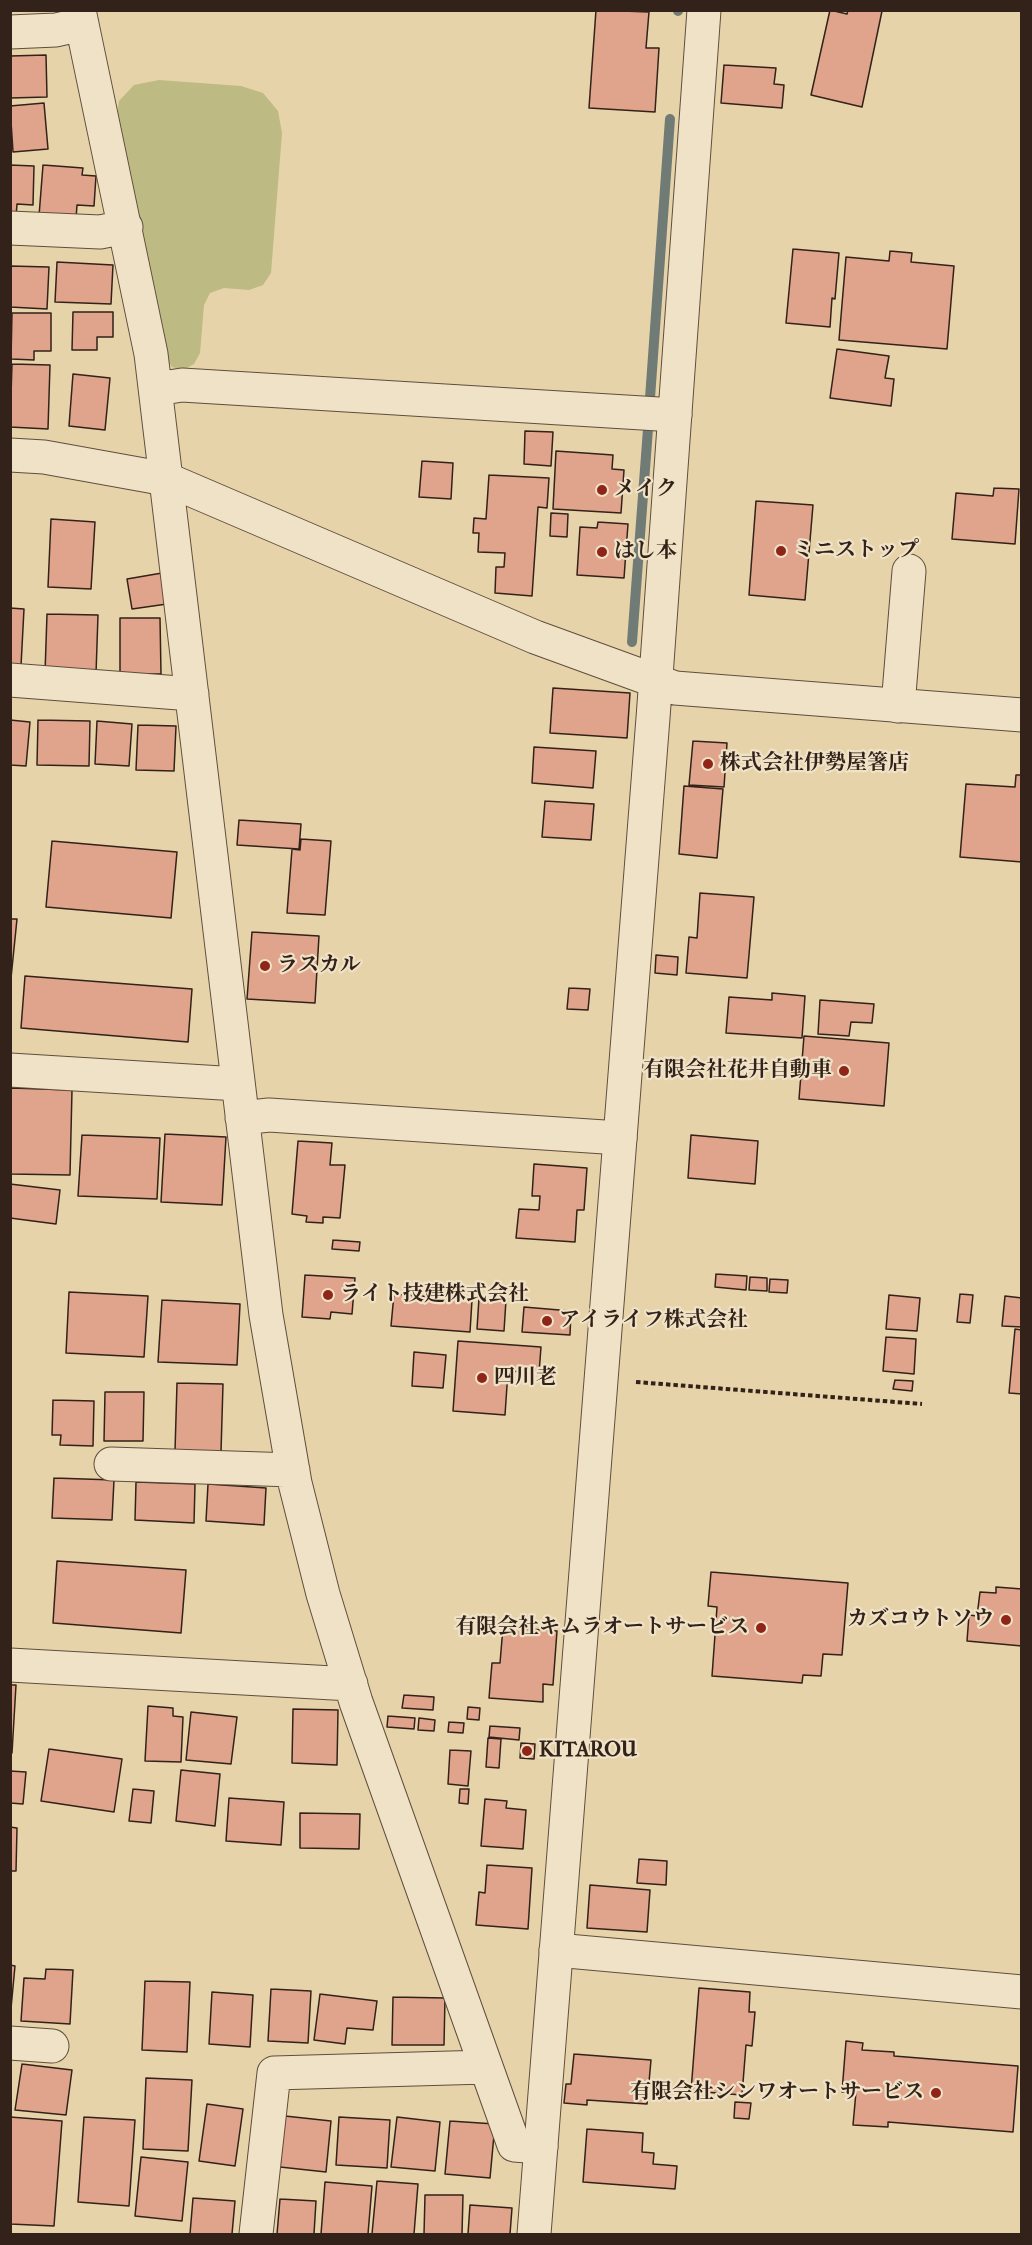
<!DOCTYPE html>
<html>
<head>
<meta charset="utf-8">
<style>
	body { margin:0 }
	#map { position:relative; width:1032px; height:2245px; overflow:hidden; background:#e7d3a9; font-family:"IM FELL French Canon",serif }
	canvas { display:block }
	.frame { position:absolute; inset:0; border:12px solid #322219; pointer-events:none }
</style>
</head>
<body>
<div id="map">
<canvas width="1032" height="2245"></canvas>
<div class="frame"></div>
</div>
<script>
const g = document.querySelector('canvas').getContext('2d');
g.lineJoin = 'round';
function fillPath(path, color) {
  g.fillStyle = color;
  g.fill(path, 'evenodd');
}
function poly(rows) {
  const path = new Path2D();
  for (const r of rows) {
    path.moveTo(r[0], r[1]);
    for (let i = 2; i < r.length; i += 2) path.lineTo(r[i], r[i + 1]);
  }
  return path;
}
function strokePath(path, color, width, dash) {
  g.strokeStyle = color;
  g.lineWidth = width;
  g.lineCap = dash ? 'butt' : 'round';
  g.setLineDash(dash || []);
  g.stroke(path);
}
function drawText(font, color, halo, rows, align = 'center') {
  g.font = font + ' "IM FELL French Canon","Noto Serif JP",serif';
  g.lineWidth = 4.5;
  g.setLineDash([]);
  g.textBaseline = 'middle';
  g.strokeStyle = halo;
  g.fillStyle = color;
  for (const [text, x, y, turn = 0] of rows) {
    g.save();
    g.translate(x, y);
    g.rotate((+turn || 0) * Math.PI / 180);
    g.textAlign = isNaN(turn) ? turn : align;
    if (halo) g.strokeText(text, 0, 0);
    g.fillText(text, 0, 0);
    g.restore();
  }
}
const green = poly([
	[159,80,241,86,263,93,278,111,282,133,271,273,263,285,249,290,224,288,210,293,204,305,200,353,194,364,183,370,172,367,165,357,116,121,119,101,134,85]
]);
const stream = poly([
	[678,11,678,10],
	[650,398,670,119],
	[632,642,648,429]
]);
const building = poly([
	[596,10,649,12,646,48,659,48,655,112,589,108,596,10],
	[830,10,847,14,848,10,882,11,862,107,811,95,830,10],
	[46,55,47,97,10,98,10,56,46,55],
	[724,65,776,68,774,84,784,85,782,108,721,103,724,65],
	[44,103,48,149,13,152,10,106,44,103],
	[10,165,34,166,33,205,17,204,16,217,10,217,10,165],
	[43,165,83,168,82,175,96,176,94,206,77,205,76,219,39,216,43,165],
	[793,249,839,253,835,299,832,298,830,327,786,323,793,249],
	[890,251,912,253,911,262,954,266,947,349,839,340,846,257,889,261,890,251],
	[57,262,113,265,111,304,55,302,57,262],
	[10,266,49,267,47,309,10,307,10,266],
	[73,312,113,312,113,337,97,337,97,350,72,350,73,312],
	[12,313,51,313,51,351,34,351,34,360,11,359,12,313],
	[837,349,889,356,885,378,894,379,891,406,830,398,837,349],
	[12,364,50,365,48,429,10,427,12,364],
	[73,374,110,378,105,430,69,426,73,374],
	[525,431,553,432,551,466,524,464,525,431],
	[556,451,613,455,612,469,624,470,621,513,553,509,556,451],
	[422,461,453,463,451,499,419,497,422,461],
	[489,475,549,478,547,508,538,507,532,596,495,593,496,567,504,567,505,553,478,552,479,533,473,533,474,518,486,519,489,475],
	[994,488,1019,489,1015,544,952,539,956,493,993,496,994,488],
	[756,501,813,505,805,600,749,595,756,501],
	[551,513,568,514,567,537,550,536,551,513],
	[51,519,95,522,91,589,48,587,51,519],
	[598,522,628,524,624,578,577,575,580,527,597,528,598,522],
	[162,573,167,604,132,609,127,579,162,573],
	[10,608,24,609,21,666,10,665,10,608],
	[47,614,98,615,96,674,45,673,47,614],
	[120,618,160,618,161,674,120,674,120,618],
	[553,688,630,693,627,738,550,733,553,688],
	[10,720,30,722,26,766,10,765,10,720],
	[38,720,90,721,89,766,37,765,38,720],
	[97,721,132,724,129,766,95,764,97,721],
	[138,725,176,726,174,771,136,770,138,725],
	[693,741,727,743,724,787,689,785,693,741],
	[534,747,596,751,593,788,532,783,534,747],
	[1016,775,1022,775,1022,862,960,857,966,784,1015,787,1016,775],
	[684,786,723,789,717,858,679,854,684,786],
	[545,801,594,804,591,840,542,837,545,801],
	[239,820,301,824,299,849,237,845,239,820],
	[301,839,331,841,325,915,287,913,292,849,300,850,301,839],
	[52,841,177,852,171,918,46,907,52,841],
	[700,893,754,897,747,978,686,973,689,937,697,938,700,893],
	[10,919,17,919,10,988,10,919],
	[252,932,319,936,315,1003,247,999,252,932],
	[656,955,678,957,677,975,655,973,656,955],
	[25,976,192,989,188,1042,21,1028,25,976],
	[569,988,590,989,588,1010,567,1009,569,988],
	[772,993,805,996,802,1038,726,1033,729,997,772,1000,772,993],
	[820,1000,874,1004,872,1023,851,1022,849,1036,818,1034,820,1000],
	[804,1036,889,1043,884,1106,799,1099,804,1036],
	[11,1088,72,1090,70,1175,10,1174,11,1088],
	[165,1134,226,1137,222,1205,161,1202,165,1134],
	[82,1135,160,1138,157,1199,78,1196,82,1135],
	[691,1135,758,1141,755,1184,688,1178,691,1135],
	[298,1141,332,1143,330,1165,345,1165,340,1218,323,1217,323,1223,306,1222,307,1216,292,1214,298,1141],
	[534,1164,587,1168,584,1210,577,1210,575,1242,516,1238,519,1209,539,1210,540,1196,532,1196,534,1164],
	[10,1184,60,1190,56,1224,10,1218,10,1184],
	[333,1240,360,1242,359,1251,332,1249,333,1240],
	[716,1274,747,1276,746,1290,715,1287,716,1274],
	[305,1275,355,1278,352,1314,331,1312,330,1319,302,1317,305,1275],
	[750,1277,767,1278,767,1291,749,1290,750,1277],
	[770,1279,788,1280,787,1293,769,1292,770,1279],
	[69,1292,148,1296,144,1357,66,1353,69,1292],
	[394,1294,472,1300,470,1332,391,1326,394,1294],
	[960,1294,973,1295,970,1323,957,1322,960,1294],
	[889,1295,920,1298,917,1331,886,1329,889,1295],
	[1005,1296,1022,1298,1022,1327,1002,1326,1005,1296],
	[479,1298,506,1300,504,1331,477,1329,479,1298],
	[162,1300,240,1304,237,1365,158,1362,162,1300],
	[524,1307,571,1311,570,1335,522,1332,524,1307],
	[1015,1329,1022,1330,1022,1394,1009,1393,1015,1329],
	[886,1337,916,1339,914,1374,883,1371,886,1337],
	[458,1341,541,1347,539,1373,508,1371,505,1415,453,1411,458,1341],
	[414,1352,446,1355,443,1388,412,1386,414,1352],
	[895,1380,913,1381,912,1391,893,1389,895,1380],
	[177,1383,223,1384,221,1452,175,1451,177,1383],
	[105,1392,144,1392,143,1441,104,1441,105,1392],
	[53,1400,94,1401,93,1446,60,1445,61,1435,52,1435,53,1400],
	[54,1478,114,1480,112,1520,52,1518,54,1478],
	[136,1482,195,1484,194,1523,135,1520,136,1482],
	[208,1484,266,1488,264,1525,206,1521,208,1484],
	[57,1561,186,1570,181,1633,53,1623,57,1561],
	[711,1572,848,1583,842,1655,823,1654,821,1676,803,1675,802,1683,712,1676,717,1607,708,1606,711,1572],
	[996,1587,1022,1589,1022,1646,967,1641,969,1615,977,1616,980,1592,996,1593,996,1587],
	[503,1627,557,1631,553,1685,543,1684,543,1702,489,1698,492,1663,500,1663,503,1627],
	[10,1685,16,1685,12,1753,10,1753,10,1685],
	[404,1695,434,1697,433,1710,402,1708,404,1695],
	[148,1706,173,1708,173,1716,183,1717,181,1762,145,1761,148,1706],
	[468,1707,480,1708,479,1720,467,1719,468,1707],
	[293,1709,338,1710,337,1765,292,1763,293,1709],
	[191,1712,237,1717,231,1764,186,1760,191,1712],
	[388,1716,415,1718,414,1729,387,1727,388,1716],
	[419,1718,435,1720,434,1731,418,1730,419,1718],
	[449,1722,464,1723,463,1733,448,1732,449,1722],
	[490,1726,520,1728,519,1740,489,1737,490,1726],
	[488,1738,501,1739,499,1768,486,1767,488,1738],
	[521,1743,535,1744,534,1759,520,1758,521,1743],
	[49,1749,122,1759,114,1812,41,1801,49,1749],
	[450,1750,471,1751,468,1786,448,1784,450,1750],
	[181,1770,220,1774,215,1826,176,1821,181,1770],
	[10,1771,26,1772,23,1804,10,1803,10,1771],
	[133,1789,154,1791,151,1823,129,1821,133,1789],
	[460,1789,469,1789,468,1804,459,1803,460,1789],
	[229,1798,284,1802,281,1845,226,1841,229,1798],
	[485,1799,507,1801,506,1808,526,1810,523,1849,481,1846,485,1799],
	[300,1813,360,1814,359,1849,300,1848,300,1813],
	[10,1827,17,1828,16,1871,10,1871,10,1827],
	[639,1859,667,1861,666,1885,637,1883,639,1859],
	[487,1865,532,1868,528,1929,476,1925,479,1892,485,1893,487,1865],
	[590,1885,650,1890,647,1932,587,1928,590,1885],
	[10,1965,15,1966,10,2019,10,1965],
	[46,1969,73,1970,70,2024,21,2021,24,1978,45,1979,46,1969],
	[145,1981,190,1982,187,2052,142,2050,145,1981],
	[699,1988,750,1992,749,2012,755,2012,752,2046,746,2045,742,2095,691,2091,699,1988],
	[271,1989,311,1991,308,2043,268,2041,271,1989],
	[212,1992,253,1995,250,2047,209,2044,212,1992],
	[320,1994,377,2001,373,2030,347,2028,345,2044,314,2040,320,1994],
	[393,1997,445,1998,444,2045,392,2045,393,1997],
	[846,2041,863,2043,862,2050,894,2052,894,2056,1018,2066,1013,2132,888,2122,888,2127,853,2125,856,2092,842,2092,846,2041],
	[574,2054,651,2060,647,2104,587,2100,587,2105,564,2103,566,2084,571,2084,574,2054],
	[22,2064,72,2070,66,2115,15,2110,22,2064],
	[146,2078,192,2080,188,2151,143,2149,146,2078],
	[735,2102,751,2103,749,2119,734,2118,735,2102],
	[207,2104,243,2109,235,2166,199,2161,207,2104],
	[285,2116,331,2121,326,2172,280,2167,285,2116],
	[10,2117,62,2121,54,2226,10,2224,10,2117],
	[84,2117,135,2120,129,2206,78,2202,84,2117],
	[339,2117,390,2120,387,2168,336,2165,339,2117],
	[397,2117,440,2122,435,2171,391,2167,397,2117],
	[450,2121,495,2124,490,2178,445,2174,450,2121],
	[587,2129,643,2133,642,2152,654,2153,653,2164,677,2166,675,2189,583,2182,587,2129],
	[141,2157,188,2162,182,2221,135,2216,141,2157],
	[377,2181,418,2184,414,2234,372,2234,377,2181],
	[325,2182,372,2186,368,2234,321,2234,325,2182],
	[425,2195,463,2195,462,2234,424,2234,425,2195],
	[193,2198,235,2201,232,2234,190,2234,193,2198],
	[280,2199,316,2201,314,2234,277,2234,280,2199],
	[470,2205,512,2208,510,2234,468,2234,470,2205]
]);
const path = poly([
	[636,1382,922,1404]
]);
const minor = poly([
	[79,10,151,354,266,1315,295,1483,323,1594,356,1702,514,2145,541,2147],
	[10,32,56,30,82,24],
	[10,228,100,232,126,227],
	[156,389,182,385,675,415],
	[10,680,192,694],
	[898,706,909,571],
	[10,1070,238,1084],
	[242,1118,269,1115,620,1138],
	[111,1464,293,1470],
	[10,1665,351,1684],
	[556,1950,1022,1992],
	[10,2043,52,2046],
	[256,2234,274,2073,486,2067]
]);
const tertiary = poly([
	[10,455,44,457,166,479,535,637,675,688,1022,715],
	[534,2234,653,718,704,10]
]);
const markers = [
	[602,490,6,"#8f2418"],
	[781,551,6,"#8f2418"],
	[602,552,6,"#8f2418"],
	[708,764,6,"#8f2418"],
	[265,966,6,"#8f2418"],
	[844,1071,6,"#8f2418"],
	[328,1295,6,"#8f2418"],
	[547,1321,6,"#8f2418"],
	[482,1378,6,"#8f2418"],
	[1006,1620,6,"#8f2418"],
	[761,1628,6,"#8f2418"],
	[527,1751,6,"#8f2418"],
	[936,2093,6,"#8f2418"]
];
const poiNames = [
	["メイク",614,490],
	["ミニストップ",793,551],
	["はし本",614,552],
	["株式会社伊勢屋箸店",720,764],
	["ラスカル",277,966],
	["有限会社花井自動車",832,1071,"right"],
	["ライト技建株式会社",340,1295],
	["アイライフ株式会社",559,1321],
	["四川老",494,1378],
	["カズコウトソウ",994,1620,"right"],
	["有限会社キムラオートサービス",749,1628,"right"],
	["KITAROU",539,1751],
	["有限会社シンワオートサービス",924,2093,"right"]
];
fillPath(green, '#bdba83');
strokePath(stream, '#6f7b74', 10);
fillPath(building, '#e0a38b');
strokePath(building, '#322219', 1.5);
strokePath(minor, '#5f4e3d', 35);
strokePath(tertiary, '#5f4e3d', 35);
strokePath(path, '#322219', 4, [4.5, 3]);
strokePath(minor, '#efe2c7', 33);
strokePath(tertiary, '#efe2c7', 33);
for (const [x, y, r, color] of markers) {
  const dot = new Path2D();
  dot.arc(x, y, r, 0, 2 * Math.PI);
  g.fillStyle = color;
  g.fill(dot);
  strokePath(dot, '#efe2c7', 2);
}
drawText('bold 21px', '#322219', '#efe2c7', poiNames, 'left');
</script>
</body>
</html>
